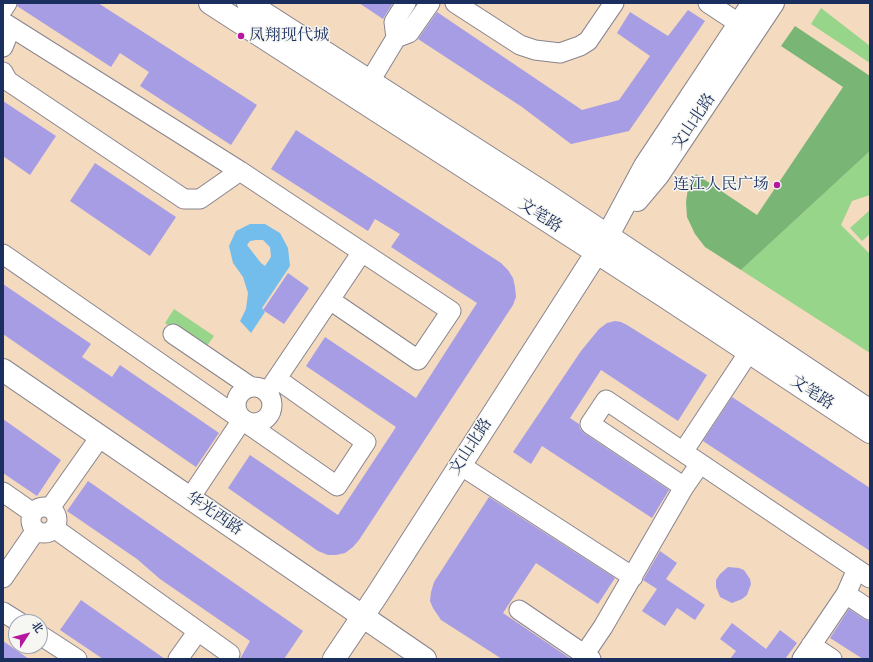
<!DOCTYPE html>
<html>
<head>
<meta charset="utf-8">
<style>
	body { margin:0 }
	#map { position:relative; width:873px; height:662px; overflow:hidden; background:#f4dabe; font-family:"IM FELL Great Primer","Noto Serif SC",serif }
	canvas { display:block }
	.frame { position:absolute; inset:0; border:4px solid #1b2f5e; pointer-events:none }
	.north { position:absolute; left:8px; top:614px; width:40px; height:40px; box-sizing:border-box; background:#f6f6f2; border:1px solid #9ea6b7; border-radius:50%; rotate:54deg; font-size:11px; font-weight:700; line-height:16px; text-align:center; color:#1b2f5e }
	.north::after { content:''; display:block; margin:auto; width:14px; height:18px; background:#b5179e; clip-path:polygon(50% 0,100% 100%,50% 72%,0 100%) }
</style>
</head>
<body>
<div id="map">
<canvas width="873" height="662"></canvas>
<div class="frame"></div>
<div class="north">北</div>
</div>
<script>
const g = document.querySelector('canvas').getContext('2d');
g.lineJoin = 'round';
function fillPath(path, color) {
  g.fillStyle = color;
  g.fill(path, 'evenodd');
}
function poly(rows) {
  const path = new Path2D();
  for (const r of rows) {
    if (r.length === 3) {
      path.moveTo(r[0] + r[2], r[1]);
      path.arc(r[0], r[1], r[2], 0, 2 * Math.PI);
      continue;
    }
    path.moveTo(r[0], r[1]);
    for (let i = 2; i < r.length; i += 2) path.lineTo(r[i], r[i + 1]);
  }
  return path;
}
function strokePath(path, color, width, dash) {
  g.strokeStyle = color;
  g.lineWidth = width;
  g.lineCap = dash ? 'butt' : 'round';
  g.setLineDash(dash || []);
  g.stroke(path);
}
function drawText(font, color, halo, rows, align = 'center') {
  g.font = font + ' "IM FELL Great Primer","Noto Serif SC",serif';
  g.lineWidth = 3;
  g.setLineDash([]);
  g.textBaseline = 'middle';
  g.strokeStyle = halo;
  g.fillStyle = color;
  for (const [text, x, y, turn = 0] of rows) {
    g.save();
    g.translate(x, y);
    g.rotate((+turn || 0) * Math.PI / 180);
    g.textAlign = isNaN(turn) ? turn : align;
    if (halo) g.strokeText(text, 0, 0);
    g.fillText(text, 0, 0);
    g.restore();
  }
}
const green = poly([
	[821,8,870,46,870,63,811,24],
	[870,151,870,195,852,201,841,225,870,254,870,353,741,270],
	[870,210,870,234,862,241,850,228],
	[174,309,214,336,204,350,165,323]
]);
const forest = poly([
	[795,26,870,76,870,151,741,270,705,247,695,234,687,217,686,202,688,188,696,174,757,215,843,87,781,46]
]);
const water = poly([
	[250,224,265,224,280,233,288,248,290,266,262,308,265,312,251,333,240,321,246,309,248,293,243,277,233,263,229,246,236,231],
	[256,240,263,240,270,247,271,257,265,266,261,263,247,245,250,241]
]);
const building = poly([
	[18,3,98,3,257,105,231,145,140,86,149,72,120,53,111,67,17,6],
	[359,3,393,3,383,19],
	[688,10,705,21,629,131,571,144,522,107,418,39,437,12,582,110,619,100,650,56,617,33,630,12,668,36],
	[3,101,56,136,30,175,3,156],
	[296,130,501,263,508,270,513,278,515,287,516,297,513,305,359,540,353,547,345,553,336,555,328,555,318,551,228,488,250,455,338,515,396,427,306,366,325,337,416,398,477,303,391,247,400,234,375,219,368,231,271,169],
	[95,163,176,217,150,256,70,201],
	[288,273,309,288,284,324,263,310],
	[3,284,91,344,82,357,112,377,120,365,219,433,196,467,3,334],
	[615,321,621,322,627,325,707,375,678,421,601,370,570,418,579,424,580,429,584,433,669,490,652,518,542,446,531,464,513,452,581,351,599,329,607,323],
	[732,397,870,488,870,551,703,441],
	[3,419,61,460,37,496,3,473],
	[88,481,303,631,284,659,240,659,250,641,160,579,137,559,67,511],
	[489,497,615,578,598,604,536,563,503,613,571,659,502,659,441,620,433,608,430,601,431,592,434,582],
	[660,551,677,563,666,579,705,605,695,620,677,608,665,626,642,611,657,589,643,580],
	[728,567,739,568,744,570,750,579,751,584,747,595,742,599,732,603,720,597,716,587,716,580,720,574],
	[81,600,165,659,103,659,60,630],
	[849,609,864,619,870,621,870,659,863,659,830,638],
	[732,623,766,649,780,630,797,643,785,659,730,659,736,651,720,639],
	[3,641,29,659,3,659]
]);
const street = poly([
	[455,3,520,45,535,50,560,53,580,46,588,41,614,3],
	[708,3,752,32],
	[3,9,7,3],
	[3,22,240,171,362,252,267,393],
	[396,38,394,22,406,3],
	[3,47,11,27],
	[3,72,8,81,184,199,200,199,240,171],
	[370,81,396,38,409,33,430,3],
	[3,254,337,486,366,442,277,379],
	[330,300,418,360,451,311,362,252],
	[173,334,251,387],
	[254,405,18],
	[683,452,749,352],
	[460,465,633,577],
	[684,487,590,424,606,400,870,578],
	[3,492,33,513],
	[190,498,242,420],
	[44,520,13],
	[50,508,100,437],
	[54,528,230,654],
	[3,578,36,530],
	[846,594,870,610],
	[519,610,591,659],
	[3,612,19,622],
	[40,635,77,659],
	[811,645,832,659],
	[584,655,603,627,684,487,700,464],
	[178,659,198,631],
	[802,659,846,594,857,569]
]);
const secondary = poly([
	[210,3,664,296,870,432],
	[248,3,547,195,870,411],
	[637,200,658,175,773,3],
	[3,370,425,659],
	[334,659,377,595,608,235,645,166,753,3]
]);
const markers = [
	[241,36,4,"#b5179e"],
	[777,185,4,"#b5179e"]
];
const poiNames = [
	["凤翔现代城",249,36],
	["连江人民广场",769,185,"right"]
];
const streetNames = [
	["文山北路",694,122,-56],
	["文笔路",540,216,33],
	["文笔路",812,393,33],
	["文山北路",471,447,-57],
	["华光西路",214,514,34]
];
fillPath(green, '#97d58a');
fillPath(forest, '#79b676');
fillPath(water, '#73bdec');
fillPath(building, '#a79de4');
strokePath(street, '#88848e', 21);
strokePath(secondary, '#88848e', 24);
strokePath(street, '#fff', 19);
strokePath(secondary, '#fff', 22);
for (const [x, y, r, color] of markers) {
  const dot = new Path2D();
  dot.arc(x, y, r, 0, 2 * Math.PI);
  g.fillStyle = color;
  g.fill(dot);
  strokePath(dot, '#f6f6f2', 1.5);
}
drawText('16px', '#1b2f5e', '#f6f6f2', poiNames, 'left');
drawText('16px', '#1b2f5e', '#f6f6f2', streetNames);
</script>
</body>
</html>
